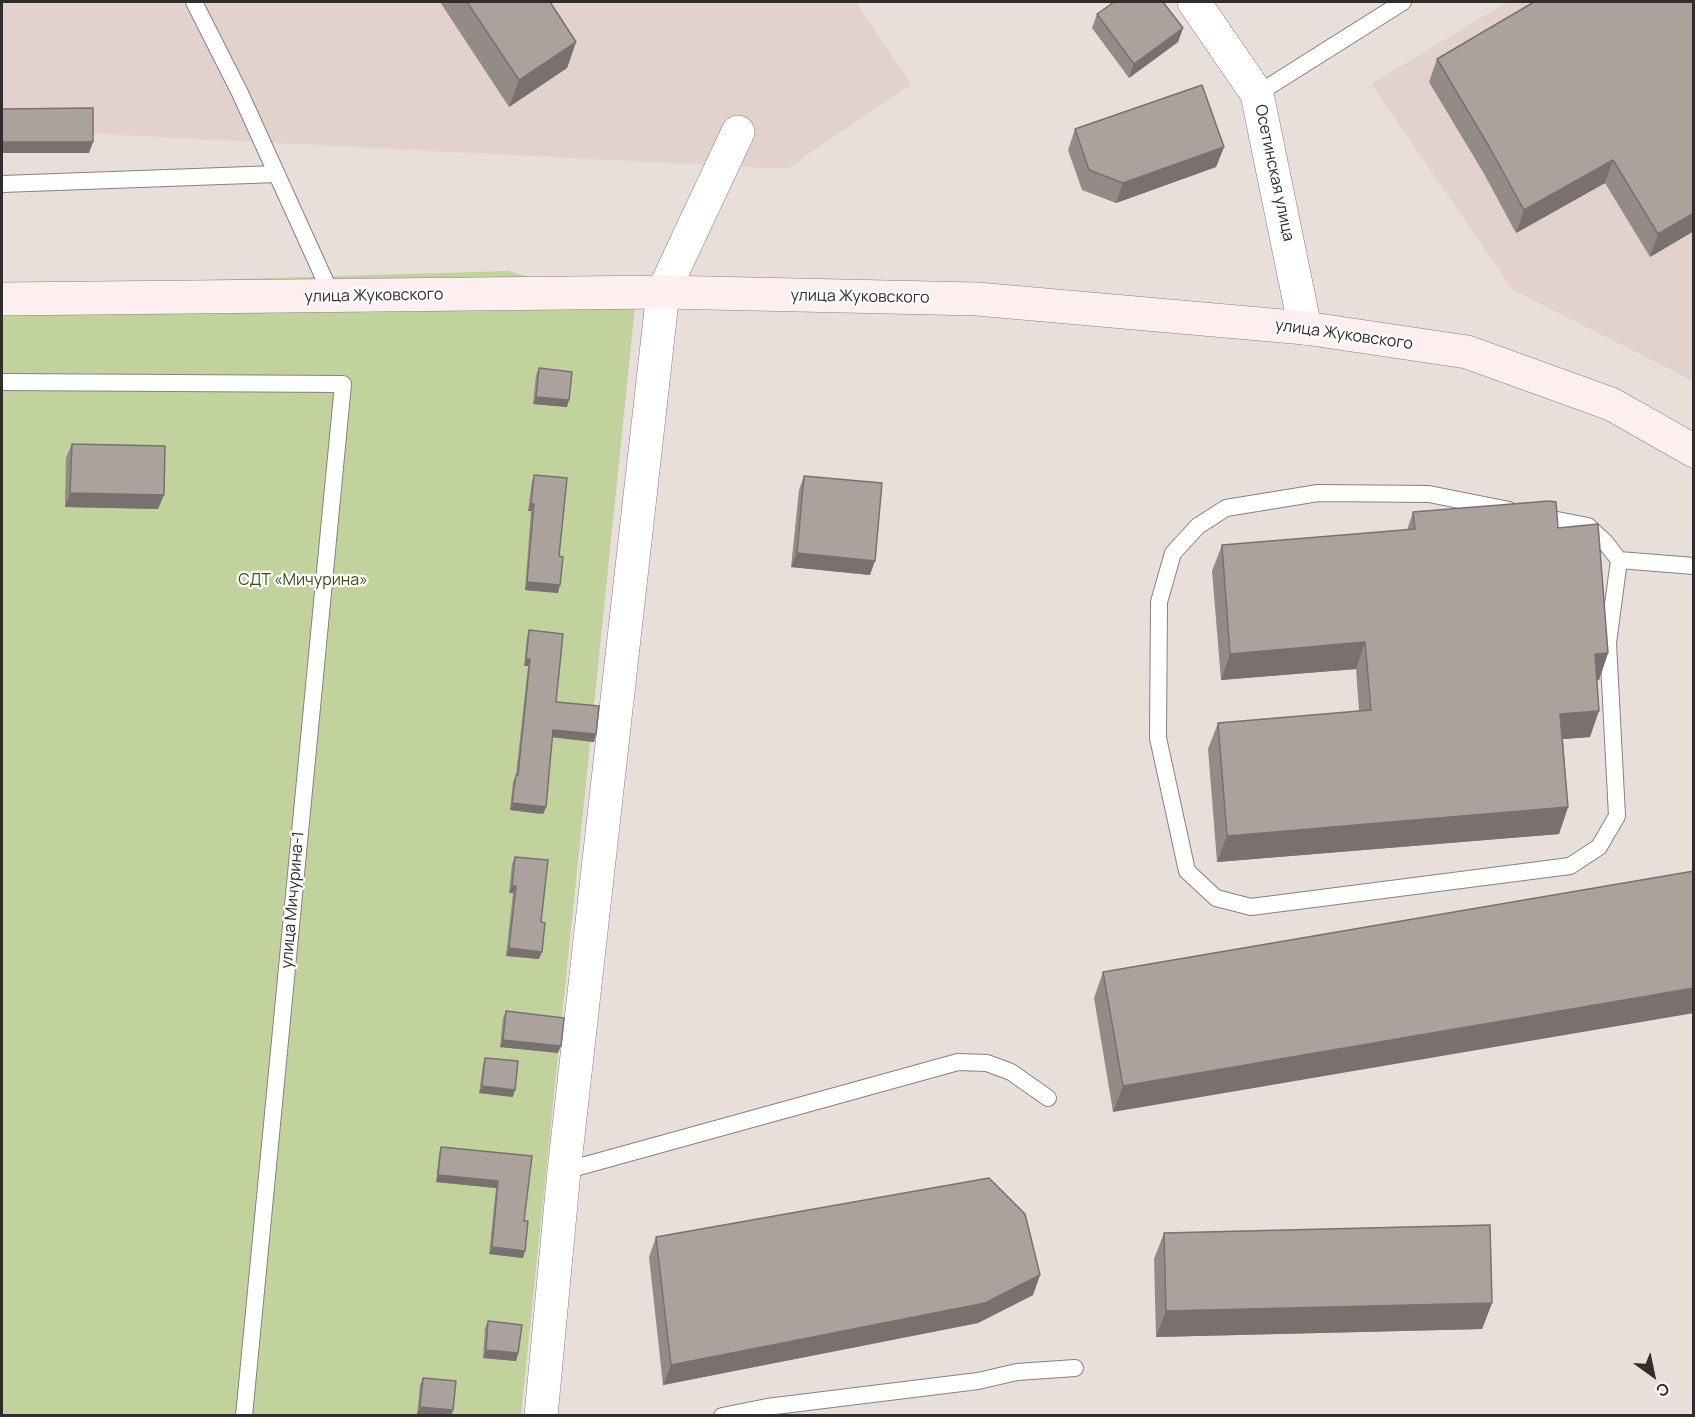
<!DOCTYPE html>
<html>
<head>
<meta charset="utf-8">
<style>
	body { margin:0 }
	#map { position:relative; width:1695px; height:1417px; overflow:hidden; background:#e8dfdb; font-family:Manrope,sans-serif }
	canvas { display:block }
	.frame { position:absolute; inset:0; border:3px solid #302d2b; pointer-events:none }
	.north { position:absolute; left:1623px; top:1345px; width:60px; height:60px; -webkit-text-stroke:4px #fff; paint-order:stroke; rotate:147deg; font-size:16px; font-weight:700; line-height:24px; text-align:center; color:#302d2b }
	.north::after { content:''; display:block; margin:auto; width:21px; height:27px; background:#302d2b; clip-path:polygon(50% 0,100% 100%,50% 72%,0 100%) }
</style>
</head>
<body>
<div id="map">
<canvas width="1695" height="1417"></canvas>
<div class="frame"></div>
<div class="north">С</div>
</div>
<script>
const g = document.querySelector('canvas').getContext('2d');
g.lineJoin = 'round';
function fillPath(path, color) {
  g.fillStyle = color;
  g.fill(path, 'evenodd');
}
function poly(rows) {
  const path = new Path2D();
  for (const r of rows) {
    path.moveTo(r[0], r[1]);
    for (let i = 2; i < r.length; i += 2) path.lineTo(r[i], r[i + 1]);
  }
  return path;
}
function strokePath(path, color, width, dash) {
  g.strokeStyle = color;
  g.lineWidth = width;
  g.lineCap = dash ? 'butt' : 'round';
  g.setLineDash(dash || []);
  g.stroke(path);
}
function drawText(font, color, halo, rows, align = 'center') {
  g.font = font + ' Manrope,sans-serif';
  g.lineWidth = 4.5;
  g.setLineDash([]);
  g.textBaseline = 'middle';
  g.strokeStyle = halo;
  g.fillStyle = color;
  for (const [text, x, y, turn = 0] of rows) {
    g.save();
    g.translate(x, y);
    g.rotate((+turn || 0) * Math.PI / 180);
    g.textAlign = isNaN(turn) ? turn : align;
    if (halo) g.strokeText(text, 0, 0);
    g.fillText(text, 0, 0);
    g.restore();
  }
}
const built = poly([
	[2,2,856,2,911,84,787,169,2,129],
	[1507,2,1693,2,1693,381,1513,290,1371,84]
]);
const green = poly([
	[508,271,635,307,521,1415,2,1415,2,286]
]);
const lane = poly([
	[194,2,240,93,332,296],
	[1257,94,1403,2],
	[2,184,277,174],
	[2,382,343,384,244,1416],
	[1509,510,1429,494,1318,493,1226,508,1198,526,1173,553,1159,602,1158,738,1187,871,1216,898,1251,907,1570,866,1599,847,1617,816,1608,643,1619,560],
	[1537,516,1588,526,1605,542,1619,560,1694,566],
	[564,1171,958,1062,987,1063,1011,1072,1048,1098],
	[722,1416,767,1407,978,1381,1017,1372,1075,1368]
]);
const street = poly([
	[1194,2,1257,94,1305,328],
	[541,1416,564,1171,663,292,738,132]
]);
const secondary = poly([
	[2,299,663,292,977,299,1305,328,1467,352,1611,404,1694,451]
]);
const wall = poly([
	[440,2,550,2,576,42,567,68,509,107],
	[1694,2,1694,231,1650,257,1605,183,1516,233,1483,172,1429,82,1437,59],
	[1097,14,1183,28,1178,42,1129,78,1092,28],
	[1075,129,1224,147,1216,167,1116,203,1082,190,1068,150],
	[539,368,567,407,533,404,536,375],
	[72,444,158,509,65,507,66,458],
	[534,475,559,556,558,593,525,590,531,511,528,511,532,482],
	[804,476,870,575,791,567,799,490],
	[1413,512,1558,528,1608,653,1599,680,1597,680,1590,737,1563,739,1568,807,1559,834,1217,862,1208,749,1218,723,1359,711,1356,669,1221,680,1212,571,1222,545,1407,530],
	[529,630,556,702,596,734,594,742,552,737,546,807,543,814,510,810,513,782,516,775,528,666,524,666,527,637],
	[515,857,541,922,539,959,506,956,513,893,509,893,512,864],
	[1694,871,1113,1112,1094,998,1103,972],
	[506,1011,558,1053,500,1047,503,1018],
	[485,1058,513,1097,479,1093,483,1065],
	[441,1147,532,1156,524,1221,523,1258,489,1254,496,1188,436,1182,439,1154],
	[1164,1233,1492,1303,1482,1329,1156,1337,1154,1259],
	[656,1237,1040,1275,1033,1295,978,1323,663,1385,649,1257],
	[488,1321,518,1353,516,1361,483,1358,485,1328],
	[423,1378,451,1416,436,1416,417,1414,420,1385]
]);
const shadedWall = poly([
	[1183,28,1178,42,1129,78,1134,64],
	[576,42,567,68,509,107,519,80],
	[2,142,93,142,89,153,2,153],
	[1224,147,1216,167,1116,203,1123,183],
	[1613,160,1605,183,1516,233,1524,210],
	[1694,213,1694,231,1650,257,1658,234],
	[536,397,569,400,567,407,533,404],
	[70,493,164,495,158,509,65,507],
	[531,504,534,504,531,511,528,511],
	[797,553,875,561,870,575,791,567],
	[527,582,560,585,558,593,525,590],
	[1365,642,1356,669,1221,680,1230,654],
	[1608,653,1599,680,1585,681,1595,654],
	[526,659,530,659,528,666,524,666],
	[1599,711,1590,737,1551,740,1560,714],
	[553,730,596,734,594,742,550,737],
	[512,803,546,807,543,814,510,810],
	[1568,807,1559,834,1217,862,1227,836],
	[512,886,516,886,513,893,509,893],
	[509,948,542,952,539,959,506,956],
	[1694,988,1694,1013,1113,1112,1123,1086],
	[503,1040,561,1046,558,1053,500,1047],
	[482,1086,515,1090,513,1097,479,1093],
	[438,1175,498,1181,496,1188,436,1182],
	[492,1247,525,1251,523,1258,489,1254],
	[1040,1275,1033,1295,978,1323,663,1385,671,1365],
	[1492,1303,1482,1329,1156,1337,1166,1311],
	[486,1350,518,1353,516,1361,483,1358],
	[420,1407,453,1410,451,1416,436,1416,417,1414]
]);
const building = poly([
	[467,2,550,2,576,42,519,80,467,2],
	[1114,2,1163,2,1183,28,1134,64,1097,14,1114,2],
	[1534,2,1694,2,1694,213,1658,234,1613,160,1524,210,1491,150,1437,59,1534,2],
	[1202,85,1224,147,1123,183,1089,170,1075,129,1202,85],
	[93,108,93,142,2,142,2,109,93,108],
	[539,368,572,372,569,400,536,397,539,368],
	[72,444,165,446,164,495,70,493,72,444],
	[534,475,567,478,559,556,563,557,560,585,527,582,534,504,531,504,534,475],
	[804,476,882,483,875,561,797,553,804,476],
	[1549,501,1556,502,1558,528,1598,524,1608,653,1595,654,1599,711,1560,714,1568,807,1227,836,1218,723,1371,710,1365,642,1230,654,1222,545,1415,529,1413,512,1549,501],
	[529,630,563,634,556,702,599,706,596,734,553,730,546,807,512,803,516,775,518,775,530,659,526,659,529,630],
	[515,857,548,860,541,922,545,923,542,952,509,948,516,886,512,886,515,857],
	[1694,871,1694,988,1123,1086,1103,972,1694,871],
	[506,1011,564,1018,561,1046,503,1040,506,1011],
	[485,1058,518,1061,515,1090,482,1086,485,1058],
	[441,1147,532,1156,524,1221,528,1221,525,1251,492,1247,498,1181,438,1175,441,1147],
	[989,1178,1025,1214,1040,1275,985,1303,671,1365,656,1237,989,1178],
	[1490,1225,1492,1303,1166,1311,1164,1233,1490,1225],
	[488,1321,522,1325,518,1353,486,1350,488,1321],
	[423,1378,456,1381,453,1410,420,1407,423,1378]
]);
const streetNames = [
	["Осетинская улица",1274,173,78],
	["улица Жуковского",374,296,-1],
	["улица Жуковского",860,297,1],
	["улица Жуковского",1344,335,8],
	["улица Мичурина-1",293,900,-85]
];
const parkNames = [
	["СДТ «Мичурина»",303,581]
];
fillPath(built, '#e2d2cb');
fillPath(green, '#c1d29d');
strokePath(lane, '#89817e', 18);
strokePath(street, '#89817e', 34);
strokePath(secondary, '#89817e', 34);
strokePath(lane, '#fff', 16);
strokePath(street, '#fff', 33);
strokePath(secondary, '#fdeeef', 33);
fillPath(wall, '#938b88');
fillPath(shadedWall, '#78716f');
fillPath(building, '#aba29e');
strokePath(building, '#78716f', 1.5);
drawText('16px', '#302d2b', '#fff', streetNames);
drawText('16px', '#404e16', '#fff', parkNames);
</script>
</body>
</html>
